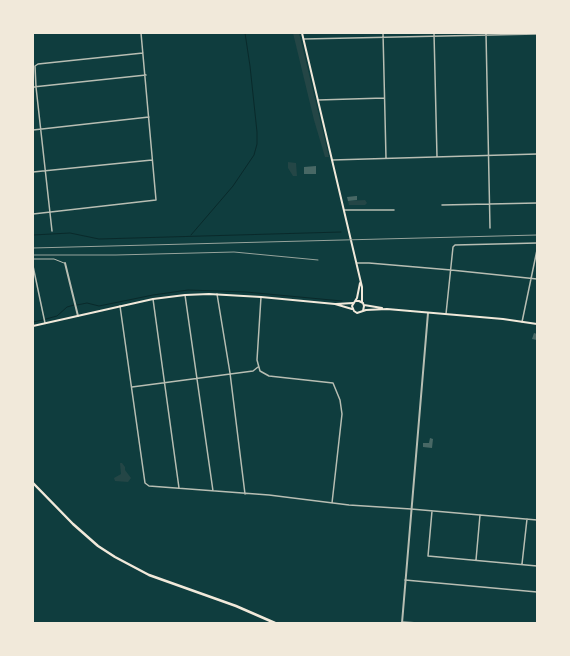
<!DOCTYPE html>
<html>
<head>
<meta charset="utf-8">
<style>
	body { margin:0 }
	#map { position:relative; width:570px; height:656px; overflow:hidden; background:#0f3d3e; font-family:"Asap Condensed",sans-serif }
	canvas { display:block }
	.frame { position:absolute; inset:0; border:34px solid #f1e9da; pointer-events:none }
</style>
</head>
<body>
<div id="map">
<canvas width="570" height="656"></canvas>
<div class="frame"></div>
</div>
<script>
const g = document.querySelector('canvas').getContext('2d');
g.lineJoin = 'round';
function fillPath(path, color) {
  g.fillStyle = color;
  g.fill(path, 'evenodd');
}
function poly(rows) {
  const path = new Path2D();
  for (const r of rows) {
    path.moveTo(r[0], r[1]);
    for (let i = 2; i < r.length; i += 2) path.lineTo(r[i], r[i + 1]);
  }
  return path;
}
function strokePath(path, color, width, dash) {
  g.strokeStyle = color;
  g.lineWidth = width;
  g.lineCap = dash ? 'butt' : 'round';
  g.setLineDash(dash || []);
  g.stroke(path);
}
const green = poly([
	[293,33,299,33,329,157,325,157,314,120],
	[288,162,296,163,297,176,293,176,288,168],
	[365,200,367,203,365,205,349,205,348,201],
	[120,463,122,463,125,467,125,470,131,478,128,482,115,481,114,478,121,474]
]);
const stream = poly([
	[33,235,70,233,99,239,341,232],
	[191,235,233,186,254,155,257,144,257,132,250,66,245,33],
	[77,305,87,303,99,306,153,295,188,290,246,292,342,301],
	[46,319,57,316,67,307,74,305],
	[33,322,43,320]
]);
const building = poly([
	[316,166,316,174,304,174,304,167],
	[356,196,357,196,357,200,348,201,347,197],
	[534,333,537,334,537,340,532,339],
	[430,438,433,439,432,448,423,447,423,443,429,443]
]);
const service = poly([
	[33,259,54,259,64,263]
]);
const minor = poly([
	[383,33,386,158],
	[434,33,437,157],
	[486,33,490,228],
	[304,39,537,34],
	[33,87,146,75],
	[318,100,384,98],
	[33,130,149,117],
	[332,160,537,154],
	[33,172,152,160],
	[442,205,537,203],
	[344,210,394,210],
	[33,214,156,200,141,33],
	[52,231,36,87,35,66,38,64,143,53],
	[357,263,369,263,451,270,537,279],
	[33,266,45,323],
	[217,294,230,373,245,494],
	[185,295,213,491],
	[261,297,257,360,260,371,269,376,333,383,340,400,342,414,332,503],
	[153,299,179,488],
	[120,306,145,483,149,486,269,495,349,505,411,509,537,520],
	[446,314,453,247,455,245,537,243],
	[522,322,537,250],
	[132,387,253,371,258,367],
	[432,511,428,556,537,566],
	[476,560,480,515],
	[522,564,527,519],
	[405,580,537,592],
	[402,622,418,623]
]);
const tertiary = poly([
	[65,263,78,316],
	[402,623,428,313]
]);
const secondary = poly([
	[302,33,362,287,362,302],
	[360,283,357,298,352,306,354,311,357,313,366,310,387,309,503,319,537,324],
	[356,301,359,301,363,303,364,306,363,311],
	[336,304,353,303],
	[364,305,382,308],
	[33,326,153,299,185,295,209,294,261,297,335,304,352,309]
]);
const primary = poly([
	[33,483,73,524,98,546,115,557,149,575,236,606,275,623]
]);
const rail = poly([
	[33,248,537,235],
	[33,255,116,255,234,252,318,260]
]);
fillPath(green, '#244646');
strokePath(stream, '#0a2a2b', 1);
fillPath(building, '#486865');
strokePath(service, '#b8beb3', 1);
strokePath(minor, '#b8beb3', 1.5);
strokePath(tertiary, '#b8beb3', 2);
strokePath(secondary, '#f1e9da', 2);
strokePath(primary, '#f1e9da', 2.5);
strokePath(rail, '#97a49c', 1);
</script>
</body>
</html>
